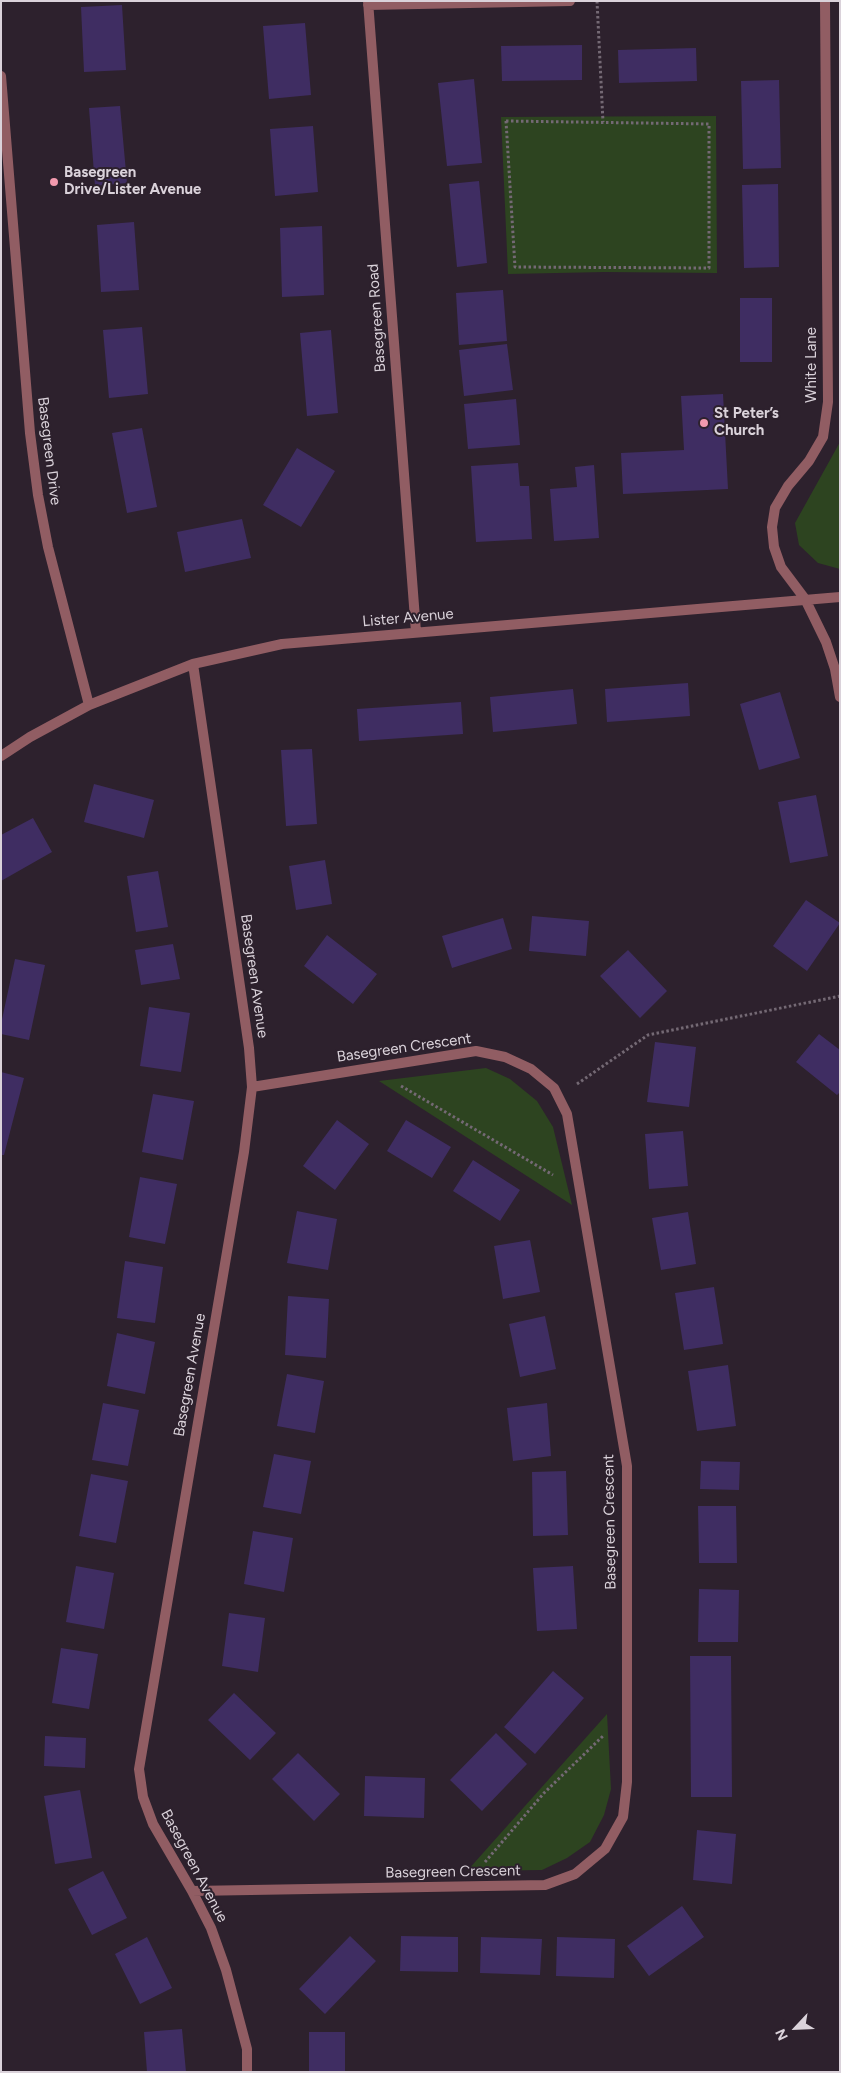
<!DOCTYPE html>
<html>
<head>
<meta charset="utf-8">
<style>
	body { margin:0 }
	#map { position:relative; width:841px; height:2073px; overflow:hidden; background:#2d212d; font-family:Figtree,sans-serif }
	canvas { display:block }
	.frame { position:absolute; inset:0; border:2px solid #dad2da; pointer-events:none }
	.north { position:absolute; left:771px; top:2003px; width:50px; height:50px; -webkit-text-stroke:4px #2d212d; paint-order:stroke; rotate:245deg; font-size:14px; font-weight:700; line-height:20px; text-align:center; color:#dad2da }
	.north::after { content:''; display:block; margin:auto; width:18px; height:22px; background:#dad2da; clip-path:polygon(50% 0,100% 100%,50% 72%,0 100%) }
</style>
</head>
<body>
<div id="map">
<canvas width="841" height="2073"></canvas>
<div class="frame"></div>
<div class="north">N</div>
</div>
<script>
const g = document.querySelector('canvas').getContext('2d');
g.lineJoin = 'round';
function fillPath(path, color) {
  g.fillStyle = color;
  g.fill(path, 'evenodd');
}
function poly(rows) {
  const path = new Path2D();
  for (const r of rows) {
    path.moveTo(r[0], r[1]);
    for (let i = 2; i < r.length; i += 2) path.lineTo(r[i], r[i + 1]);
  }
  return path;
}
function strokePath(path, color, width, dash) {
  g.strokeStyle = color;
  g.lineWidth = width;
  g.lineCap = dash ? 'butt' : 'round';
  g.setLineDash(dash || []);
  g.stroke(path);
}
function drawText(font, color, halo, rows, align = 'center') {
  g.font = font + ' Figtree,sans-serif';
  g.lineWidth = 4;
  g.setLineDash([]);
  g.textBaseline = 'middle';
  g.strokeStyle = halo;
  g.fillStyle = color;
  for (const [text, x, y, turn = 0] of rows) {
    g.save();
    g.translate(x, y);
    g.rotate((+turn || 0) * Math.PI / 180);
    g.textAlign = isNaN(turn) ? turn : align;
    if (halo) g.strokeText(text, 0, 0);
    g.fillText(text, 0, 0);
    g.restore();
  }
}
const green = poly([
	[716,116,717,273,605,272,508,274,501,117],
	[840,442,840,569,818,563,799,545,795,523],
	[486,1068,510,1079,537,1101,553,1127,572,1205,379,1081],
	[607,1714,611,1789,604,1815,590,1842,567,1858,542,1870,467,1871]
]);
const building = poly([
	[122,5,126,70,84,72,81,7],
	[305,23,311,95,269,99,263,26],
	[582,45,582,80,502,81,501,46],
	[696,48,697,81,619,83,618,50],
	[474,79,482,163,447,166,438,83],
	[779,80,781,168,743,169,741,81],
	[120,106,127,183,95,186,89,108],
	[313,126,318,192,275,196,270,129],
	[479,181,487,263,457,267,449,184],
	[778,184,779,267,744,268,742,185],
	[134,222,139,290,101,292,97,225],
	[322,226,324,295,282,297,280,228],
	[503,290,507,341,459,345,456,293],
	[740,298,772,298,772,362,740,362],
	[142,327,148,394,109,398,103,330],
	[331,330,338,413,307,416,300,333],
	[507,344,513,390,464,396,459,350],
	[723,394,728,489,623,494,621,453,684,450,681,396],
	[516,399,520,445,468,449,464,404],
	[142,428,157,507,127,513,112,433],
	[297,448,335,471,301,527,263,505],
	[518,463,520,486,529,486,532,539,476,542,471,466],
	[594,465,599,538,554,541,550,489,577,487,575,467],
	[242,519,251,558,185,572,177,532],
	[688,683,690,716,607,722,605,689],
	[573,689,577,724,493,732,490,697],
	[780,692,800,758,759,770,740,704],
	[461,702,463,734,359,741,357,709],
	[312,749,317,824,286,826,281,750],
	[94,784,154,800,144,838,84,822],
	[816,795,828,856,790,863,778,802],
	[33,818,52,852,1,881,1,835],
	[325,860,332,904,296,910,289,866],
	[158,871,168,927,136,932,127,876],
	[806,900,840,923,807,971,773,946],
	[532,916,589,921,586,956,529,951],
	[503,918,512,949,452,968,442,936],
	[327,935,377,974,353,1004,304,966],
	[173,944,180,979,141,985,135,950],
	[628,950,667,991,640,1018,600,976],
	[15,959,45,965,29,1040,1,1034,1,1024],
	[149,1007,190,1013,181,1072,140,1066],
	[819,1034,840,1050,840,1092,837,1095,796,1062],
	[655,1042,696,1047,689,1107,647,1102],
	[1,1072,24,1078,4,1155,1,1155],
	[153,1094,194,1101,183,1160,142,1152],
	[337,1120,369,1144,335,1190,303,1166],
	[406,1120,451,1147,432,1178,387,1151],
	[683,1131,688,1186,649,1189,645,1134],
	[473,1160,520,1190,500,1221,453,1191],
	[140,1177,177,1184,165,1244,129,1237],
	[297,1211,337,1219,328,1270,287,1263],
	[688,1212,696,1264,661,1270,652,1218],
	[530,1240,540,1292,503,1299,494,1246],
	[125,1261,163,1267,155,1323,117,1318],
	[714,1287,723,1344,684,1350,675,1293],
	[288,1296,329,1299,326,1358,285,1355],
	[545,1316,556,1369,520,1377,509,1324],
	[117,1333,155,1342,145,1394,107,1386],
	[728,1365,736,1426,697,1431,688,1371],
	[287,1374,324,1381,315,1433,277,1426],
	[103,1403,139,1410,128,1466,92,1460],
	[547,1403,551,1456,513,1461,507,1408],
	[274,1454,311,1461,301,1514,263,1507],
	[701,1461,740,1462,739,1490,700,1489],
	[566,1471,568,1535,533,1536,532,1472],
	[91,1474,128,1481,116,1543,79,1536],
	[698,1506,736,1506,737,1563,699,1563],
	[253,1531,293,1538,284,1592,244,1584],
	[76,1566,114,1573,104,1629,66,1622],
	[573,1566,577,1629,537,1631,533,1568],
	[699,1589,739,1590,738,1642,698,1642],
	[229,1613,265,1618,258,1672,222,1666],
	[61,1648,98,1654,89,1709,52,1703],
	[690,1656,731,1656,732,1797,691,1797],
	[553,1671,584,1698,535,1754,504,1727],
	[234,1693,276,1733,250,1760,208,1720],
	[496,1733,527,1764,482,1811,450,1780],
	[45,1736,86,1738,85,1768,44,1766],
	[298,1753,340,1794,314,1821,272,1779],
	[365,1776,425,1778,424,1818,364,1816],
	[80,1790,92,1858,55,1864,44,1796],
	[697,1830,736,1834,732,1884,693,1880],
	[103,1871,127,1918,92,1935,68,1889],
	[682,1906,704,1937,649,1976,627,1946],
	[350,1936,376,1961,325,2014,299,1989],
	[401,1936,458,1937,458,1972,400,1971],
	[147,1937,172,1988,140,2004,115,1954],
	[481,1937,542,1939,540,1975,480,1973],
	[557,1937,615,1939,614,1978,556,1976],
	[182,2029,186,2072,147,2072,144,2032],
	[309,2032,345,2032,345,2072,309,2072]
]);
const path = poly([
	[597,1,603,122],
	[506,121,709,124,709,268,515,267,506,121],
	[577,1084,648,1035,840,996],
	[401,1086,553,1175],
	[485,1862,544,1793,603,1736]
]);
const minor = poly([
	[368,1,416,632],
	[825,1,828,402,823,437,809,461,788,486,775,508,772,527,774,547,781,567,805,599,826,642,835,669,840,697],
	[368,5,570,1],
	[1,76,30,433,38,495,48,547,89,705],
	[193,664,249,1048,252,1087,244,1152,139,1769,143,1797,153,1824,192,1891,211,1928,226,1970,247,2049,247,2072],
	[1,756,30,737,89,705,193,664,282,644,840,597],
	[192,1891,545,1885,575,1874,605,1849,623,1817,627,1782,627,1466,567,1114,554,1088,531,1069,505,1057,476,1051,252,1087]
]);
const markers = [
	[54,182,5,"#f29aae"],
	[704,423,5,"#f29aae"]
];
const poiNames = [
	["Basegreen",64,173],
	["Drive/Lister Avenue",64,190],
	["St Peter’s",714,414],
	["Church",714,431]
];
const streetNames = [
	["Basegreen Road",377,318,-94],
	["White Lane",812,365,-90],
	["Basegreen Drive",49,451,83],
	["Lister Avenue",408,618,-5],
	["Basegreen Avenue",254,976,82],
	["Basegreen Crescent",404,1048,-8],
	["Basegreen Avenue",190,1375,-80],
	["Basegreen Crescent",610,1522,-91],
	["Basegreen Avenue",194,1866,62],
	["Basegreen Crescent",453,1872,-1]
];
fillPath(green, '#2d4420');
fillPath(building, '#3f2d62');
strokePath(path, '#746974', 3, [2.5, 2.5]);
strokePath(minor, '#915d63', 10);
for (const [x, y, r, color] of markers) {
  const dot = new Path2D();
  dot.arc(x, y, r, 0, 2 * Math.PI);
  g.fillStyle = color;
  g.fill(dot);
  strokePath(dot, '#2d212d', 2);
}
drawText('bold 15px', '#dad2da', '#2d212d', poiNames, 'left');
drawText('15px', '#dad2da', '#2d212d', streetNames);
</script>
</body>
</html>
